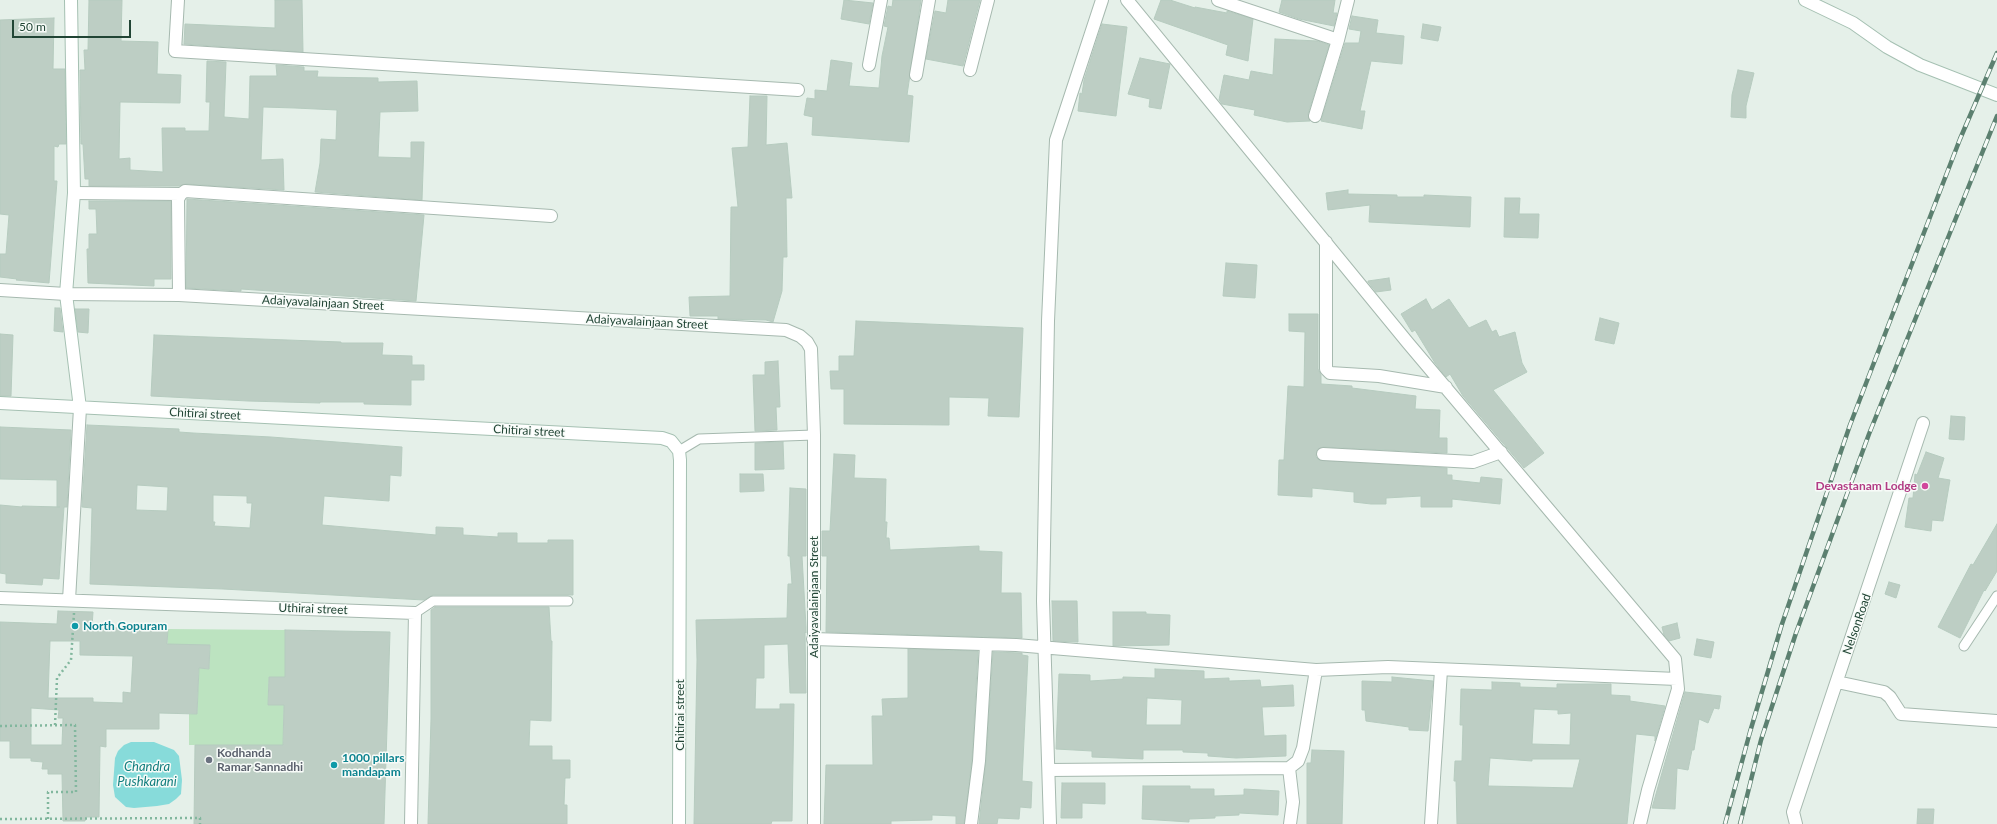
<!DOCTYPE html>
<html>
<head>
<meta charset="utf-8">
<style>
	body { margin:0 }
	#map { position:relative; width:1997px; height:824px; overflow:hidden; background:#e5f0e9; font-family:Lato,sans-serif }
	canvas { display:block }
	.scale { position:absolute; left:12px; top:20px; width:119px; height:18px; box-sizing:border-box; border:2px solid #214535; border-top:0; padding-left:5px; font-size:12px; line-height:14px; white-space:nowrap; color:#214535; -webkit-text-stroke:3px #f7fbf8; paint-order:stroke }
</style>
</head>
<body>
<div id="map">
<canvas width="1997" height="824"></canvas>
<div class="scale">50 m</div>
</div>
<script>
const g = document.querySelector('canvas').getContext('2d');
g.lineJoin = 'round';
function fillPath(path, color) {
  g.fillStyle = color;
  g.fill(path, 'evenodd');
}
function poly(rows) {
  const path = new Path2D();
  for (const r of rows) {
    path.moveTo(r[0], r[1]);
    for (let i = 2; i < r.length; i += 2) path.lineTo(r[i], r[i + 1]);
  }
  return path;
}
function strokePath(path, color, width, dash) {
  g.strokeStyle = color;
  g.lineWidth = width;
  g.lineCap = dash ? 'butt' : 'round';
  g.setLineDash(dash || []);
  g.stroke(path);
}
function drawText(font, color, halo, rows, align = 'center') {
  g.font = font + ' Lato,sans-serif';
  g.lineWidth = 3;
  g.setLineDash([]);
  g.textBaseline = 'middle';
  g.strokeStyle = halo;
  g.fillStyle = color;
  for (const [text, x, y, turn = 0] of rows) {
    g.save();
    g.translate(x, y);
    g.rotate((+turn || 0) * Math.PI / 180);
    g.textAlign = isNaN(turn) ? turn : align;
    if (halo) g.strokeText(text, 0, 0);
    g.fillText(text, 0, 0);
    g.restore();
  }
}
const green = poly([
	[168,629,285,630,285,677,269,677,268,705,284,705,281,824,260,824,260,745,189,745,189,714,197,714,199,668,209,669,210,645,190,645,167,656]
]);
const water = poly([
	[131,742,154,742,174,750,179,756,182,780,181,794,176,799,169,804,157,806,134,808,126,807,115,797,113,785,115,758,118,751,124,745]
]);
const building = poly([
	[89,0,122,0,121,41,158,42,157,74,181,75,180,103,120,102,119,159,130,158,130,170,163,172,162,128,185,128,185,131,209,131,210,102,206,102,207,61,226,62,224,117,249,119,250,76,277,76,276,65,304,67,304,71,318,71,317,77,378,78,378,82,417,81,418,111,380,112,378,157,411,158,411,142,424,142,422,200,315,192,320,163,321,139,336,140,337,110,295,108,263,107,261,160,283,159,284,190,186,184,179,186,89,186,89,179,85,179,83,144,81,144,80,70,85,70,84,50,88,50,89,0],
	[275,0,302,0,303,52,184,44,185,24,275,28,275,0],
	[844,0,873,3,869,24,841,19,844,0],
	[893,0,921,0,907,95,913,96,909,142,812,135,813,117,804,115,807,98,815,99,815,90,827,91,831,60,852,63,849,86,879,88,882,56,888,27,884,26,888,6,892,7,893,0],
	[948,0,980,0,963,66,926,59,935,11,946,13,948,0],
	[1161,0,1170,0,1195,8,1195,7,1227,13,1227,11,1253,19,1248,61,1226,55,1228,45,1154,19,1161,0],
	[1282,0,1335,0,1333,13,1337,13,1334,26,1299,19,1279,12,1282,0],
	[1352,16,1378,20,1376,33,1404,36,1402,64,1371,61,1360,111,1365,111,1362,129,1321,121,1345,43,1359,43,1361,31,1349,29,1352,16],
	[54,18,53,69,65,69,66,144,59,144,58,147,54,146,54,181,57,181,49,283,16,280,17,279,0,277,0,254,6,254,9,215,0,214,0,20,54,18],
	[1102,24,1127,27,1116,116,1078,111,1080,93,1082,94,1084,80,1102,24],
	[1423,24,1441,27,1438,41,1421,38,1423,24],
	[1275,39,1318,41,1329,45,1308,114,1310,121,1287,122,1254,115,1255,110,1222,104,1219,100,1224,75,1249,80,1251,71,1273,75,1275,39],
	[1140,58,1170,64,1161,109,1149,107,1150,99,1128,94,1140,58],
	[1738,70,1754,73,1746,106,1746,118,1731,117,1732,95,1738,70],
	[750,96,767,96,766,145,787,143,792,198,786,198,787,257,783,257,782,291,773,322,766,320,718,319,718,316,690,316,689,297,730,296,731,207,738,207,732,148,748,147,750,96],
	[1348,190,1348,194,1397,195,1397,197,1424,197,1424,195,1471,197,1470,227,1369,222,1370,205,1328,210,1326,193,1348,190],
	[1505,198,1520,198,1519,214,1539,214,1538,238,1504,237,1505,198],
	[187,199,424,215,416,301,241,289,241,291,186,288,187,199],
	[89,201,171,201,171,279,154,279,154,286,88,283,87,249,89,249,89,234,97,234,96,209,89,209,89,201],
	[1226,263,1257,265,1255,298,1223,296,1226,263],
	[1389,278,1391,290,1376,292,1368,282,1368,281,1389,278],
	[1426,299,1432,310,1449,299,1469,328,1486,320,1492,332,1496,330,1499,337,1515,332,1522,363,1527,372,1493,390,1544,453,1524,468,1463,396,1450,374,1446,377,1435,363,1415,330,1412,332,1401,314,1426,299],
	[55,308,60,308,63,332,54,331,55,308],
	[75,309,89,309,88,333,78,332,75,309],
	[1289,314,1318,314,1318,369,1321,375,1321,384,1352,386,1352,388,1416,396,1415,409,1440,410,1439,438,1447,438,1447,453,1323,447,1317,450,1316,457,1319,460,1447,468,1447,475,1452,475,1452,480,1480,483,1481,477,1502,479,1500,504,1452,499,1452,507,1421,507,1421,496,1386,498,1386,504,1371,504,1354,502,1354,492,1312,488,1312,497,1278,495,1279,460,1284,460,1288,386,1304,387,1305,332,1289,331,1289,314],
	[1600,318,1619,323,1614,344,1595,340,1600,318],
	[856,321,1023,328,1019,417,988,416,989,398,949,397,949,425,844,424,844,389,831,389,830,371,839,371,839,356,854,356,856,321],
	[0,334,13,335,11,396,0,396,0,334],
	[154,335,341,342,341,343,383,343,382,355,412,356,412,365,424,365,424,380,411,380,411,405,364,404,364,402,320,402,320,403,248,401,151,396,154,335],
	[778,361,780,407,776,407,777,430,755,431,753,375,765,375,765,362,778,361],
	[1951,416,1965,417,1964,440,1949,439,1951,416],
	[87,425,179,429,179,432,193,433,271,437,402,447,401,476,390,475,389,501,324,496,322,525,436,535,436,527,463,528,463,535,498,537,498,533,517,533,517,543,548,543,548,540,573,540,573,595,433,595,424,600,223,589,90,584,92,508,82,507,87,425],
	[137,485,168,487,167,511,136,510,137,485],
	[213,495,247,496,247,503,252,503,250,528,214,526,215,522,213,522,213,495],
	[0,427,71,430,67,507,64,507,59,579,43,578,42,585,6,583,6,574,0,573,0,505,22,507,22,506,60,507,57,507,57,480,0,479,0,427],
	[783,442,784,469,755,470,755,443,783,442],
	[1926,452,1944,458,1938,478,1950,480,1943,521,1932,520,1931,531,1905,527,1909,498,1913,498,1915,474,1917,475,1926,452],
	[834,454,855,455,854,478,886,479,885,522,887,522,886,538,889,538,890,550,979,546,979,551,1002,552,1001,593,1021,593,1022,638,826,632,827,556,822,556,822,531,830,531,834,454],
	[740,474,763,474,764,491,740,492,740,474],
	[790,488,806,489,806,556,802,556,806,627,806,633,805,632,806,693,790,693,788,644,764,645,764,678,756,678,755,709,780,709,780,704,794,704,792,821,772,821,771,824,694,824,697,660,696,620,787,618,788,584,792,584,790,556,788,556,790,488],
	[1997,524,1997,571,1985,591,1984,590,1960,638,1938,627,1971,564,1973,565,1997,524],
	[1889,582,1900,585,1896,598,1885,594,1889,582],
	[1052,601,1077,601,1078,642,1053,641,1052,601],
	[435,607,549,607,551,641,552,641,551,721,530,720,529,746,552,746,552,760,570,760,570,778,565,778,564,805,567,805,567,824,428,824,431,719,431,610,435,607],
	[58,611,93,612,92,627,168,629,167,644,210,645,209,669,199,668,197,714,159,713,159,729,106,729,106,747,100,746,99,817,86,817,85,821,63,821,62,774,48,774,48,769,42,769,43,762,31,761,31,758,10,758,10,741,0,741,0,622,57,624,58,611],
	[50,641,80,641,80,655,133,656,131,693,123,692,123,703,93,702,93,698,48,698,50,641],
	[31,708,59,710,58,718,63,718,62,745,31,745,31,708],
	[1113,612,1146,612,1146,614,1170,615,1169,645,1113,646,1113,612],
	[1677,623,1680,638,1669,641,1664,635,1662,627,1677,623],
	[285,630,390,632,384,824,194,824,195,745,283,745,284,705,268,705,269,677,285,677,285,630],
	[1697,639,1714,642,1711,658,1694,655,1697,639],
	[908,649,978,651,972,760,964,824,956,824,956,816,932,815,932,820,891,821,891,824,824,824,826,765,873,765,872,716,883,716,882,699,908,698,908,649],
	[993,652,1022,653,1022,655,1028,656,1022,781,1032,782,1031,808,1020,807,1019,819,998,818,997,824,979,824,986,761,993,652],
	[1155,669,1204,671,1204,679,1229,678,1229,681,1260,680,1261,687,1293,685,1294,706,1262,707,1264,736,1286,735,1286,756,1236,758,1208,756,1208,753,1183,752,1183,750,1143,750,1143,759,1092,757,1092,751,1056,749,1059,674,1090,675,1090,681,1123,679,1123,677,1155,678,1155,669],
	[1147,698,1182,700,1181,725,1146,725,1147,698],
	[1392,677,1433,681,1428,731,1409,730,1409,727,1366,721,1365,710,1362,710,1362,681,1392,682,1392,677],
	[1492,682,1520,683,1520,687,1557,688,1557,684,1611,684,1611,695,1630,696,1630,701,1665,706,1655,741,1655,736,1636,734,1627,824,1457,824,1456,781,1454,781,1455,761,1462,761,1463,725,1460,725,1461,689,1492,690,1492,682],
	[1534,709,1558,710,1558,714,1571,713,1570,745,1532,744,1534,709],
	[1490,758,1532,761,1532,759,1580,759,1573,788,1533,787,1488,786,1490,758],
	[1685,692,1721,696,1719,709,1714,708,1708,723,1699,719,1694,750,1692,750,1688,770,1677,768,1675,809,1652,808,1685,692],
	[1312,750,1344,751,1342,824,1307,824,1307,763,1311,763,1312,750],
	[1062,783,1105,783,1105,804,1082,803,1082,818,1061,818,1062,783],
	[1143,786,1190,786,1190,789,1214,789,1214,796,1244,795,1244,789,1279,791,1278,815,1239,813,1239,815,1215,816,1215,818,1189,819,1189,822,1142,819,1143,786],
	[1918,809,1934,809,1933,824,1917,824,1918,809]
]);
const path = poly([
	[55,725,57,678,71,660,74,613],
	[0,726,75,725,76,792,48,792,48,819],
	[0,819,200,818,200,824]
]);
const lane = poly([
	[679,451,699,439,814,435],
	[415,613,433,601,568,601],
	[1964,646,1997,596]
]);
const street = poly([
	[178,0,175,51,798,90],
	[1127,0,1408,343,1675,659,1678,689,1648,790,1640,824],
	[1218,0,1338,40],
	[869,65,881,0],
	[970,70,988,0],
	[916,75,929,0],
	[1315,116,1338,40,1348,0],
	[74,193,181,194],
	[1326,242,1326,369,1330,373,1379,376,1446,387],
	[0,290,66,294,179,295,786,330,800,336,807,342,811,349,814,435,814,824],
	[179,295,178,199,181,194,185,191,551,216],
	[1323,454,1473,462,1501,452],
	[0,598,415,613,411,824],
	[69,600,80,408],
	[813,639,1016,645,1316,670],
	[1837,682,1884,692,1890,697,1901,714,1997,721],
	[1289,768,1293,802,1290,824],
	[1049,770,1289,768,1298,761,1303,748,1316,670,1388,667,1677,679],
	[971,824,979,761,986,645],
	[1050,824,1043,601,1048,321,1056,140,1102,0],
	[1431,824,1441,670],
	[1796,824,1793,812,1923,423]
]);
const secondary = poly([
	[71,0,74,193,66,294,80,408],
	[1805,0,1853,23,1887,47,1920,65,1997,95],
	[0,403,662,438,671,441,679,451,680,460,679,824]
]);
const rail = poly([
	[1725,824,1750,732,1782,624,1850,425,1960,139,1997,53],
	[1740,824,1761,740,1796,633,1869,434,1997,116]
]);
const markers = [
	[1925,486,4,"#d1479c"],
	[75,626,4,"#0f9aa8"],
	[209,760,4,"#6b7280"],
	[334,765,4,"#0f9aa8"]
];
const streetNames = [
	["Adaiyavalainjaan Street",323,303,3],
	["Adaiyavalainjaan Street",647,322,3],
	["Chitirai street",205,414,3],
	["Chitirai street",529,431,3],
	["Adaiyavalainjaan Street",814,597,-90],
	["Uthirai street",313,609,2],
	["NelsonRoad",1857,624,-71],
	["Chitirai street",680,715,-90]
];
const hotelNames = [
	["Devastanam Lodge",1917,486]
];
const cultureNames = [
	["North Gopuram",83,626],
	["1000 pillars",342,758],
	["mandapam",342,772]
];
const worshipNames = [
	["Kodhanda",217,753],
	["Ramar Sannadhi",217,767]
];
const waterNames = [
	["Chandra",147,767],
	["Pushkarani",147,782]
];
fillPath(green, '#bce3c0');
fillPath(water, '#87dbda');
fillPath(building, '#bdcec4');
strokePath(building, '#b6cbbf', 1);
strokePath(lane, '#a6b9af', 11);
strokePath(street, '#a6b9af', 14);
strokePath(secondary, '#a5c0b2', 14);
strokePath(path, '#82b79e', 2.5, [2, 3]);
strokePath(lane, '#fff', 9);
strokePath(street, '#fff', 12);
strokePath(secondary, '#fff', 12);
strokePath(rail, '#5c8070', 4.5);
strokePath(rail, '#f7fbf8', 3, [9]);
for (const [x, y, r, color] of markers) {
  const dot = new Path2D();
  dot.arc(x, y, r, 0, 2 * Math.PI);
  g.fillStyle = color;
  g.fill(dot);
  strokePath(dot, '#f7fbf8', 1.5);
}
drawText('12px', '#214535', '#f7fbf8', streetNames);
drawText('bold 12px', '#b23c85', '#f7fbf8', hotelNames, 'right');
drawText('bold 12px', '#0d838f', '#f7fbf8', cultureNames, 'left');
drawText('bold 12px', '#5b616d', '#f7fbf8', worshipNames, 'left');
drawText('italic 13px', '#127e7e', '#f7fbf8', waterNames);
</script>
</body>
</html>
